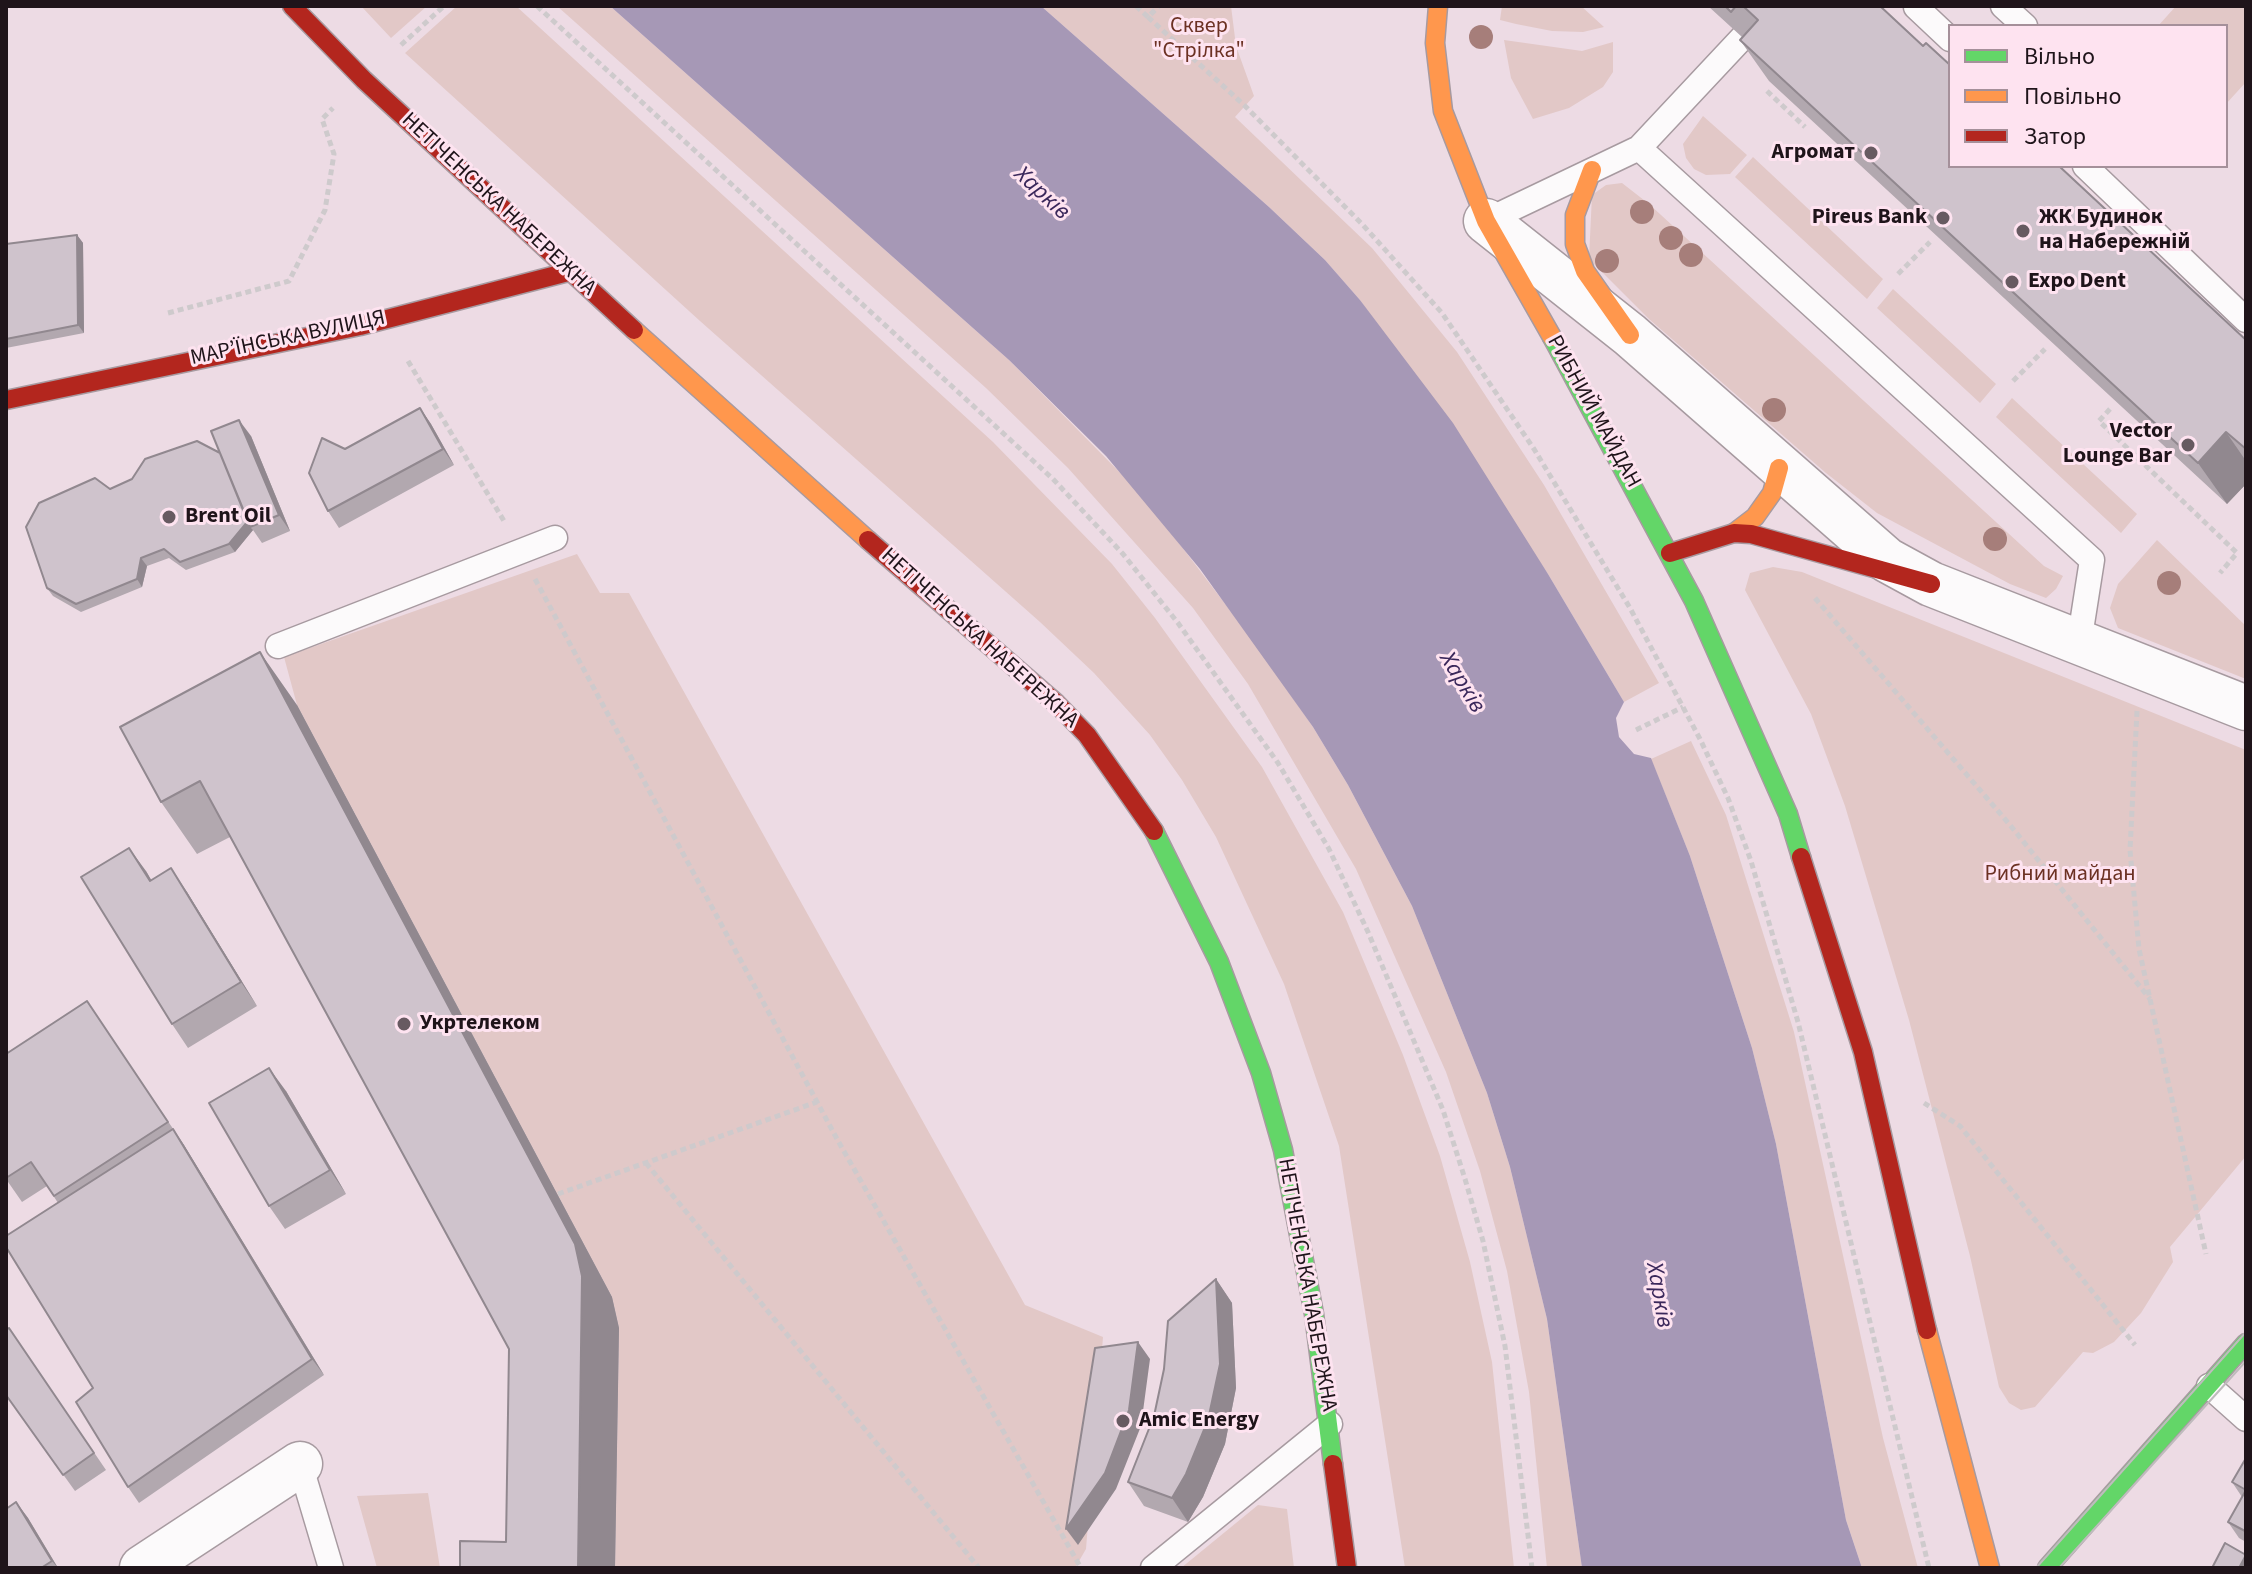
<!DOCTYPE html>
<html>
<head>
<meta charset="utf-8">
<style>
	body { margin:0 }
	#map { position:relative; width:2252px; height:1574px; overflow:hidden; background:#eddbe4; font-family:"Source Sans 3",sans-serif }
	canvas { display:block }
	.frame { position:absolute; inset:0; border:8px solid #1f141a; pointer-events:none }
	.legend { position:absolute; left:1948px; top:24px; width:280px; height:144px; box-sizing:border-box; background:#fee3f0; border:2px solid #a5909a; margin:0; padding:10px 14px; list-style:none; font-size:24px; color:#1f141a }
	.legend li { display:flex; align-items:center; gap:16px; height:40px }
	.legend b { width:40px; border:2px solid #a5909a }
</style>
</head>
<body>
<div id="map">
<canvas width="2252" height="1574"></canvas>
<div class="frame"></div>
<ul class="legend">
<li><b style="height:10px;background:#63d668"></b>Вільно</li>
<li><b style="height:10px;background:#ff974d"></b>Повільно</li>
<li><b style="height:10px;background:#b3261e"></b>Затор</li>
</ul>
</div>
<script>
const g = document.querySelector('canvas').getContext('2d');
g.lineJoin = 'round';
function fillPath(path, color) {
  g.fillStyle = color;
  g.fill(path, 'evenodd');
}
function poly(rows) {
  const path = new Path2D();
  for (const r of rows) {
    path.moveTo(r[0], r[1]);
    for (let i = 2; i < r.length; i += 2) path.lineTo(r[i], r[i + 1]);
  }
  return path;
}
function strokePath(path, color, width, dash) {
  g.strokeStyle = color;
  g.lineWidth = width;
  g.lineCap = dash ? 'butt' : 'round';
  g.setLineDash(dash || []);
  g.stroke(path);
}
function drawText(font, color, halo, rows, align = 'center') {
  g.font = font + ' "Source Sans 3",sans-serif';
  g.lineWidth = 6;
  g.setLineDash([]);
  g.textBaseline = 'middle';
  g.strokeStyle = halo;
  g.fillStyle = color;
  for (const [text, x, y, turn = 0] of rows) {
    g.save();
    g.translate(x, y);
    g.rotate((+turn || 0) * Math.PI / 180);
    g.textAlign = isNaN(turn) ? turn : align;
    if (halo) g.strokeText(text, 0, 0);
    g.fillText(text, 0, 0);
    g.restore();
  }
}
const green = poly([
	[361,6,427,6,391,38],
	[457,6,516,6,993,442,1112,564,1155,618,1262,767,1343,912,1403,1055,1440,1156,1470,1262,1492,1362,1514,1568,1405,1568,1339,1146,1284,984,1216,837,1182,780,1150,735,1094,673,1040,622,700,321,405,53],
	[557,6,610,6,1009,360,1144,497,1254,642,1313,727,1348,785,1412,906,1487,1093,1510,1167,1547,1319,1582,1568,1547,1568,1529,1392,1507,1271,1480,1171,1446,1072,1356,869,1248,684,1193,608,1068,468,986,388],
	[1041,6,1231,6,1236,46,1254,96,1235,117,1372,248,1457,352,1544,485,1659,683,1624,702,1548,574,1360,300,1325,260,1269,207],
	[1502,6,1581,6,1604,27,1583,32,1552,31,1516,24,1500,20],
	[2176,6,2246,6,2246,82,2226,104,2226,26,2158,26],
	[1504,40,1582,51,1613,42,1613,72,1603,87,1569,108,1533,119,1511,78],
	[1703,116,1747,155,1730,174,1706,175,1694,169,1686,158,1683,144],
	[1753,157,1883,279,1867,299,1735,177],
	[1622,183,1649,204,2044,566,2063,576,2056,589,2046,598,2010,584,1877,513,1826,473,1649,319,1589,259,1592,195,1606,185],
	[1893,289,1996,384,1980,403,1877,308],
	[2012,398,2137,514,2121,533,1996,417],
	[2157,540,2246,626,2246,679,2118,628,2110,608,2118,584],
	[577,554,600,593,629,593,1025,1305,1103,1337,1086,1549,1075,1568,615,1568,619,1328,612,1297,297,705,284,657],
	[1773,567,1802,572,2246,750,2246,1156,2170,1247,2173,1262,2141,1313,2114,1342,2093,1353,2083,1352,2035,1407,2021,1410,2009,1403,1999,1387,1970,1256,1909,1020,1845,806,1811,714,1745,590,1750,573],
	[1691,741,1726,815,1794,1032,1883,1438,1918,1568,1862,1568,1846,1520,1776,1144,1752,1048,1690,856,1651,759],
	[428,1493,440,1568,377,1568,357,1496],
	[1258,1505,1287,1509,1294,1568,1181,1568]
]);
const water = poly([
	[610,6,1041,6,1269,207,1325,260,1360,300,1453,423,1548,574,1624,702,1616,718,1619,737,1634,754,1651,758,1690,856,1752,1048,1776,1144,1846,1520,1862,1568,1582,1568,1547,1319,1510,1167,1487,1093,1412,906,1348,785,1313,727,1200,569,1106,456,1009,360]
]);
const path = poly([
	[537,6,1053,479,1123,554,1178,623,1278,763,1329,849,1368,932,1443,1110,1465,1179,1483,1241,1505,1346,1532,1568],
	[1136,6,1148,17,1159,6],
	[1148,17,1245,106,1362,224,1442,313,1534,449,1630,608,1700,739,1728,798,1751,861,1798,1022,1929,1568],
	[401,45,444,6],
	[1767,91,1805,127],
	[1898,274,1930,242],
	[168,313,289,281,325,210,334,154,322,119,333,108],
	[408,361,504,521],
	[2013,381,2045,349],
	[2110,409,2099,421,2237,553,2220,573],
	[535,579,837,1139,1081,1568],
	[1815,598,2010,825,2150,999],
	[2137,711,2130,850,2139,949,2206,1254],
	[1636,730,1683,707],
	[1924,1103,1960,1126,2135,1345],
	[646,1163,979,1568],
	[558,1194,817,1102]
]);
const lane = poly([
	[2003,6,2025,26],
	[1916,7,1950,39],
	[1639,148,2092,560,2079,643],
	[2085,166,2246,320],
	[1486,221,1639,148,1743,37],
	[278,646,555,538],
	[2209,1386,2246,1419],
	[300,1464,331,1568],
	[1153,1568,1330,1424]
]);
const street = poly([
	[1486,221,1630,335,1887,560,1931,584,2246,708],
	[142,1568,300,1464]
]);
const fast = poly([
	[1552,337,1694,601,1788,814,1801,857],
	[1154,831,1219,962,1261,1073,1283,1150,1314,1314,1333,1464],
	[2047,1568,2246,1343]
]);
const slow = poly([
	[1438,6,1435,43,1443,111,1486,221,1552,337],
	[1592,170,1575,215,1575,244,1585,271,1630,335],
	[634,330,868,540],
	[1734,533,1755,517,1772,493,1779,468],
	[1927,1330,1990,1568]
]);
const jam = poly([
	[292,6,364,80,634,330],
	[6,400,360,326,568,272],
	[868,540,1056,703,1087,735,1154,831],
	[1670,553,1734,533,1751,534,1931,584],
	[1801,857,1863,1052,1927,1330],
	[1333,1464,1347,1568]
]);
const tram = poly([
	[2036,1568,2246,1332],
	[2059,1568,2246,1361]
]);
const trees = [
	[1481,37],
	[1642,212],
	[1671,238],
	[1691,255],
	[1607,261],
	[1774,410],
	[1995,539],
	[2169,583]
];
const wall = poly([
	[1708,6,1880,6,2246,340,2246,484,2227,504,1769,81,1740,40,1742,37],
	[77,235,83,243,84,333,6,348,6,244],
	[420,408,431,424,454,465,339,528,328,511,345,449],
	[251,436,290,531,262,543,253,530,235,552,186,570,169,558,147,566,142,587,81,612,53,596,47,588,110,489,132,479,220,453],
	[297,705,612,1297,619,1328,615,1568,460,1568,506,1542,509,1349,230,837,197,854,161,802],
	[146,871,151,880,187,892,257,1006,188,1048,172,1024],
	[103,1025,184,1145,324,1375,139,1503,128,1487,93,1388,58,1203,47,1186,22,1202,6,1179,6,1054],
	[286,1091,346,1194,285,1229,269,1206],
	[1216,1279,1232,1303,1236,1388,1225,1444,1203,1497,1188,1522,1144,1506,1128,1482],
	[20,1344,106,1470,75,1491,6,1395],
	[2246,1458,2246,1542,2239,1538,2228,1522,2242,1497,2232,1482],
	[16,1502,28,1518,58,1568,6,1568]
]);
const shadedWall = poly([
	[77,235,83,243,84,333,78,325],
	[420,408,431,424,454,465,443,449],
	[239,420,251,436,290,531,279,515],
	[2226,432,2246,461,2246,484,2227,504,2198,463],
	[229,462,255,527,254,525,250,527,253,530,235,552,229,544],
	[141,558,147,566,142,587,137,579],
	[260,652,297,705,612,1297,619,1328,615,1568,578,1568,582,1276],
	[129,848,146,871,166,905,150,881],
	[171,868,187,892,257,1006,241,982],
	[269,1068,286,1091,346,1194,330,1170],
	[173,1129,184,1145,324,1375,312,1359],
	[1216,1279,1232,1303,1236,1388,1225,1444,1203,1497,1188,1522,1172,1498],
	[1138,1342,1150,1359,1141,1426,1116,1489,1078,1545,1066,1529],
	[16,1502,28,1518,58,1568,52,1561],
	[2246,1556,2246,1568,2239,1568]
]);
const building = poly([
	[1725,6,1736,6,1731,12,1725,6],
	[1743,6,1880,6,1923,46,1926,43,1950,65,1950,166,2059,166,2246,340,2246,449,2226,432,2198,463,1740,40,1758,20,1743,6],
	[77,235,78,325,6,339,6,244,77,235],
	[420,408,443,449,328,511,309,473,322,438,345,449,420,408],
	[239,420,279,515,250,527,211,431,239,420],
	[197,441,220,453,248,521,229,544,180,562,164,549,141,558,137,579,76,604,47,588,26,527,39,503,95,478,110,489,132,479,145,459,197,441],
	[260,652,575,1244,582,1276,578,1568,460,1568,460,1541,506,1542,509,1349,200,781,161,802,120,727,260,652],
	[129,848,150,881,171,868,241,982,172,1024,81,877,129,848],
	[87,1001,168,1122,54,1196,31,1162,6,1178,6,1054,87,1001],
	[269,1068,330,1170,269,1206,209,1103,269,1068],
	[173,1129,312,1359,128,1487,76,1402,93,1388,6,1247,6,1236,173,1129],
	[1216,1279,1220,1364,1208,1420,1186,1474,1172,1498,1128,1482,1154,1416,1164,1369,1168,1321,1216,1279],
	[9,1328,94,1453,63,1475,6,1395,6,1330,9,1328],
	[1138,1342,1129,1410,1105,1473,1066,1529,1095,1348,1138,1342],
	[2246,1458,2246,1490,2232,1482,2246,1458],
	[2246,1490,2246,1528,2245,1531,2228,1522,2246,1490],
	[16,1502,52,1561,41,1568,6,1568,6,1509,16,1502],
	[2225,1543,2246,1555,2239,1568,2212,1568,2225,1543]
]);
const markers = [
	[1871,153,8,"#675a61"],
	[1943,218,8,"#675a61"],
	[2023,231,8,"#675a61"],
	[2012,282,8,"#675a61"],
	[2188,445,8,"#675a61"],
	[169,517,8,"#675a61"],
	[404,1024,8,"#675a61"],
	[1123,1421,8,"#675a61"]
];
const parkNames = [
	["Сквер",1199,27],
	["\"Стрілка\"",1199,52],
	["Рибний майдан",2060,875]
];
const poiNames = [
	["Агромат",1855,153,"right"],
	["Pireus Bank",1927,218,"right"],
	["ЖК Будинок",2039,218],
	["на Набережній",2039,243],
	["Expo Dent",2028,282],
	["Vector",2172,432,"right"],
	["Lounge Bar",2172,457,"right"],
	["Brent Oil",185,517],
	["Укртелеком",420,1024],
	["Amic Energy",1139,1421]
];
const streetNames = [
	["НЕТІЧЕНСЬКА НАБЕРЕЖНА",498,205,43],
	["МАР’ЇНСЬКА ВУЛИЦЯ",288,339,-12],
	["РИБНИЙ МАЙДАН",1593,412,61],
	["НЕТІЧЕНСЬКА НАБЕРЕЖНА",979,639,42],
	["НЕТІЧЕНСЬКА НАБЕРЕЖНА",1306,1285,80]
];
const waterNames = [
	["Харків",1041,194,43],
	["Харків",1461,683,59],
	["Харків",1658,1295,80]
];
fillPath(green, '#e2c8c7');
fillPath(water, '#a698b6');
strokePath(lane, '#a79aa0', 27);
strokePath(street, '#a79aa0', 47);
strokePath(fast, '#a79aa0', 21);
strokePath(slow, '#a79aa0', 21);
strokePath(jam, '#a79aa0', 21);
strokePath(path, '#cecacc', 5, [6, 4]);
strokePath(lane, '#fcfafb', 24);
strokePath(street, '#fcfafb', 44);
strokePath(fast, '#63d668', 18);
strokePath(slow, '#ff974d', 18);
strokePath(jam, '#b3261e', 18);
strokePath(tram, '#bfbbbd', 2);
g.fillStyle = '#a67e7a';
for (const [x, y] of trees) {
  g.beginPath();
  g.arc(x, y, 12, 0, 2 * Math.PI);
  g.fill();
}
fillPath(wall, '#b2a8af');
fillPath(shadedWall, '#91888f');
fillPath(building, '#cfc3cc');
strokePath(building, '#91888f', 2);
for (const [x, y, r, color] of markers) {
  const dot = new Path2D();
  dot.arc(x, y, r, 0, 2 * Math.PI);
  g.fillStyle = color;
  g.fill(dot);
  strokePath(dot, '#fee3f0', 3);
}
drawText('22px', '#6c3123', '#fee3f0', parkNames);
drawText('bold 22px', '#1f141a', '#fee3f0', poiNames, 'left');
drawText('22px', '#1f141a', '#fee3f0', streetNames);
drawText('italic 24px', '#3b285b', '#fee3f0', waterNames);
</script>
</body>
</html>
